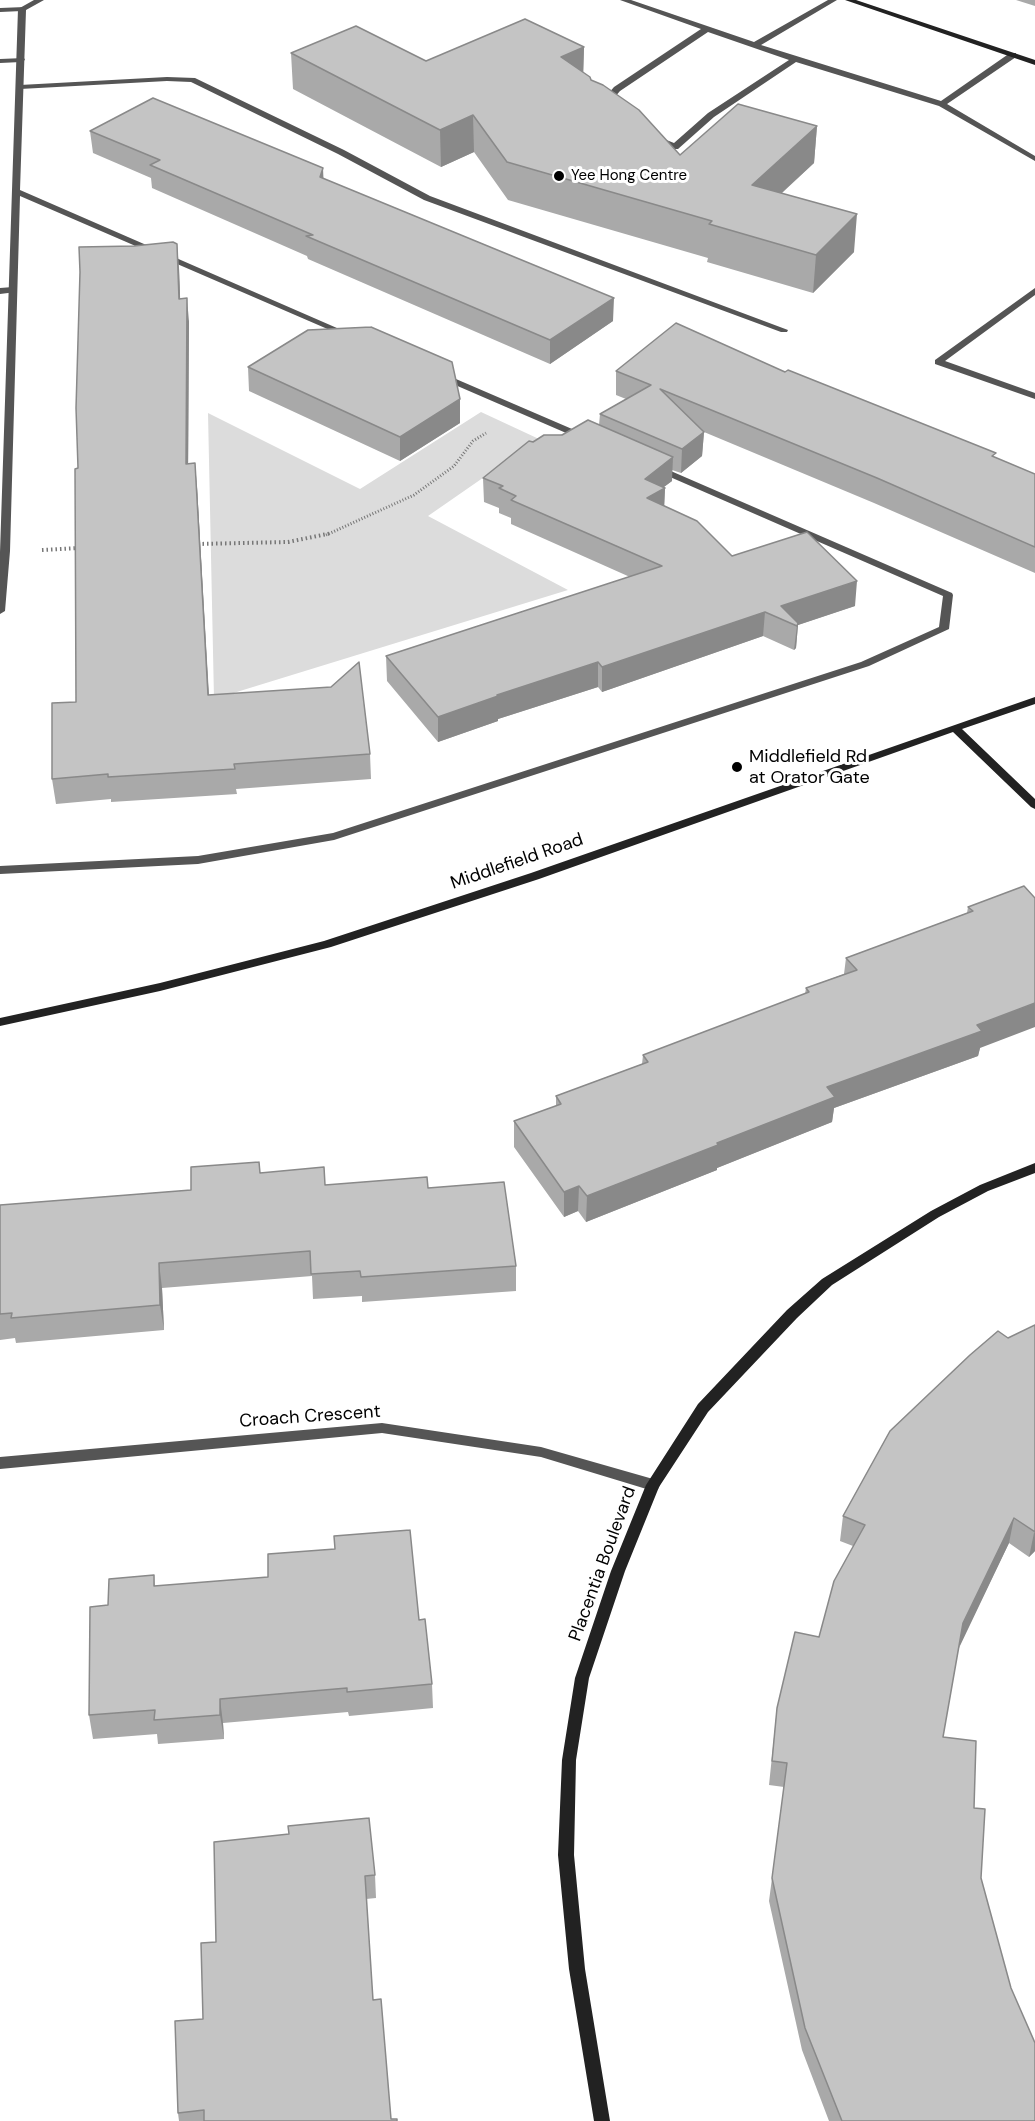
<!DOCTYPE html>
<html>
<head>
<meta charset="utf-8">
<style>
	body { margin:0 }
	canvas { display:block; background:#fff }
</style>
</head>
<body>
<canvas width="1035" height="2121"></canvas>
<script>
const g = document.querySelector('canvas').getContext('2d');
g.lineJoin = 'round';
function fillPath(path, color) {
  g.fillStyle = color;
  g.fill(path, 'evenodd');
}
function poly(rows) {
  const path = new Path2D();
  for (const r of rows) {
    path.moveTo(r[0], r[1]);
    for (let i = 2; i < r.length; i += 2) path.lineTo(r[i], r[i + 1]);
  }
  return path;
}
function strokePath(path, color, width, dash) {
  g.strokeStyle = color;
  g.lineWidth = width;
  g.lineCap = dash ? 'butt' : 'round';
  g.setLineDash(dash || []);
  g.stroke(path);
}
function drawText(font, color, halo, rows, align = 'center') {
  g.font = font + ' "DM Sans",sans-serif';
  g.lineWidth = 6;
  g.setLineDash([]);
  g.textBaseline = 'middle';
  g.strokeStyle = halo;
  g.fillStyle = color;
  for (const [text, x, y, turn = 0] of rows) {
    g.save();
    g.translate(x, y);
    g.rotate((+turn || 0) * Math.PI / 180);
    g.textAlign = isNaN(turn) ? turn : align;
    if (halo) g.strokeText(text, 0, 0);
    g.fillText(text, 0, 0);
    g.restore();
  }
}
const green = poly([
	[481,412,539,439,428,516,568,590,214,699,208,413,360,489]
]);
const pathFar1 = poly([
	[326,535,414,495,454,466,473,441,486,433]
]);
const path = poly([
	[198,544,288,542,332,533],
	[42,550,79,548]
]);
const lane = poly([
	[620,0,631,0,754,42,828,0,837,0,761,45,941,101,1010,53,1016,53,1016,57,947,104,1035,156,1035,161,939,106,796,62,714,117,678,149,672,149,655,139,659,137,674,143,708,113,789,60,708,32,620,91,607,106,601,106,601,102,614,87,701,29,620,0],
	[25,7,26,9,22,11,0,12,0,8,25,7],
	[24,58,25,60,21,62,0,63,0,59,24,58],
	[167,77,195,78,344,150,430,196,788,330,787,332,781,332,424,200,338,154,191,82,167,81,20,89,16,87,20,85,167,77],
	[13,287,16,288,16,292,0,294,0,288,13,287],
	[1035,288,1035,295,945,361,1035,393,1035,399,935,364,935,360,1035,288]
]);
const street = poly([
	[34,0,44,0,26,10,20,190,353,335,349,338,346,337,20,196,10,551,5,611,0,614,0,552,18,9,34,0],
	[442,373,586,435,588,437,583,440,580,439,439,378,437,376,442,373],
	[657,465,952,593,953,595,949,629,869,666,334,840,198,864,0,874,0,866,198,856,333,833,861,662,939,627,943,596,654,470,654,466,657,465],
	[382,1423,541,1447,653,1479,658,1481,660,1485,658,1489,653,1491,541,1457,382,1433,0,1469,0,1457,382,1423]
]);
const secondary = poly([
	[845,0,856,0,1035,60,1035,65,845,0],
	[1035,697,1035,704,962,729,1035,799,1035,809,1031,807,953,732,539,879,331,947,160,991,0,1026,0,1018,160,983,324,941,531,873,1035,697],
	[1035,1163,1035,1173,988,1191,939,1217,832,1285,797,1318,708,1412,659,1487,625,1571,589,1678,576,1760,574,1855,585,1969,610,2121,594,2121,569,1969,558,1855,562,1760,575,1678,611,1571,646,1485,698,1404,787,1310,822,1279,931,1211,980,1185,1035,1163]
]);
const wall = poly([
	[1016,0,1035,0,1035,6],
	[584,47,583,72,591,80,680,155,817,126,814,163,782,193,854,252,813,293,707,262,708,258,508,200,474,152,441,167,293,89,291,53,426,61],
	[90,131,323,179,613,321,550,364,308,259,307,256,152,188,151,178,93,153],
	[134,246,179,268,180,299,189,322,188,463,197,487,209,695,370,754,371,779,236,789,237,794,111,802,111,799,56,804,52,779,76,702,78,468],
	[248,367,460,423,400,461,249,391],
	[616,371,785,372,1035,474,1035,573,874,503,704,432,702,456,681,473,672,470,672,481,664,487,665,488,664,506,732,556,855,606,798,625,796,648,794,650,763,636,602,692,598,687,498,719,498,721,438,742,387,681,386,656,630,577,511,524,511,518,499,513,499,508,484,502,483,478,533,442,599,425,600,414,626,399,616,395],
	[1024,886,980,1048,978,1056,834,1108,832,1122,717,1168,717,1170,586,1222,578,1211,564,1217,514,1147,514,1121,556,1106,556,1096,642,1064,643,1055,805,994,806,988,844,974,846,958,967,913,968,907],
	[259,1162,260,1173,325,1185,428,1188,516,1266,516,1291,362,1302,362,1296,313,1299,312,1276,162,1288,164,1330,16,1343,15,1338,0,1340,0,1205,191,1190],
	[1035,1325,1035,1551,1029,1557,1009,1543,959,1646,943,1737,974,1808,981,1878,1035,2121,829,2121,802,2050,769,1901,784,1787,769,1785,777,1708,819,1637,853,1546,840,1541,843,1516,1008,1338],
	[154,1575,155,1586,419,1620,432,1684,433,1708,349,1716,348,1712,223,1723,224,1739,158,1744,157,1734,93,1739,89,1715,108,1605],
	[214,1842,375,1875,376,1898,366,1899,373,2000,391,2119,397,2121,179,2121,178,2113,203,2019,216,1942]
]);
const shadedWall = poly([
	[584,47,583,84,561,57],
	[473,115,474,152,441,167,440,130],
	[817,126,814,163,750,222,752,185],
	[323,168,324,191,320,177],
	[857,214,854,252,813,293,816,255],
	[177,244,179,268,181,322,179,299],
	[187,298,189,322,188,488,186,464],
	[614,298,613,321,550,364,550,340],
	[460,399,460,423,400,461,400,437],
	[704,432,702,456,681,473,682,449],
	[673,457,672,481,657,492,665,488,664,512,644,503,645,479],
	[195,463,197,487,210,720,208,695],
	[857,581,855,606,798,625,796,648,794,650,797,625,781,606],
	[765,612,763,636,602,692,602,667],
	[598,662,598,687,498,719,498,721,438,742,438,717,497,695],
	[1035,1003,1035,1027,980,1048,978,1056,834,1108,832,1122,717,1168,717,1170,586,1222,587,1196,717,1143,827,1087,977,1025],
	[579,1186,578,1211,564,1217,564,1192],
	[159,1263,162,1288,164,1330,160,1305],
	[1014,1518,1009,1543,959,1648,963,1623],
	[1035,1532,1035,1551,1029,1557,1034,1533],
	[220,1699,223,1723,224,1739,220,1715]
]);
const building = poly([
	[525,19,584,47,561,57,590,77,591,80,603,85,639,110,680,155,738,104,817,126,752,185,857,214,816,255,709,224,712,221,507,162,473,115,440,130,291,53,356,26,426,61,525,19],
	[153,98,323,168,320,177,614,298,550,340,306,236,313,235,150,165,160,160,90,131,153,98],
	[173,242,177,244,179,299,187,298,186,464,195,463,208,695,331,687,359,662,370,754,234,764,235,769,108,777,108,774,52,779,52,703,76,702,75,469,78,468,76,408,80,272,79,247,134,246,173,242],
	[676,323,785,372,788,370,996,453,992,456,1035,474,1035,547,877,478,660,389,704,432,682,449,600,414,651,385,616,371,676,323],
	[371,327,452,362,460,399,400,437,248,367,308,330,371,327],
	[588,420,673,457,645,479,665,488,647,498,697,521,732,556,807,532,857,581,781,606,798,623,797,626,765,612,602,667,598,662,497,695,498,696,438,717,386,656,662,566,511,500,516,496,499,488,503,486,483,478,529,441,533,442,544,435,562,435,588,420],
	[1024,886,1035,898,1035,1003,977,1025,982,1031,827,1087,835,1097,717,1143,718,1145,587,1196,579,1186,564,1192,514,1121,561,1104,556,1096,648,1062,643,1055,809,992,806,988,857,970,846,958,973,911,968,907,1024,886],
	[259,1162,260,1173,324,1167,325,1185,427,1177,428,1188,504,1182,516,1266,361,1277,360,1271,311,1274,310,1251,159,1263,160,1305,11,1318,12,1313,0,1314,0,1205,191,1190,191,1167,259,1162],
	[1035,1325,1035,1532,1014,1518,963,1623,943,1737,976,1741,974,1808,985,1809,981,1878,1011,1988,1035,2043,1035,2121,842,2121,805,2028,772,1878,787,1763,772,1761,777,1708,795,1632,819,1637,834,1581,865,1525,843,1516,890,1431,970,1355,998,1331,1008,1338,1035,1325],
	[410,1530,419,1620,425,1619,432,1684,347,1692,347,1688,220,1699,220,1715,154,1720,155,1710,89,1715,90,1607,108,1605,109,1579,154,1575,154,1586,268,1577,268,1554,335,1549,334,1536,410,1530],
	[369,1818,375,1875,365,1876,373,2000,381,1999,391,2119,397,2119,397,2121,204,2121,204,2110,178,2113,175,2021,203,2019,201,1943,216,1942,214,1842,289,1834,288,1826,369,1818]
]);
const markers = [
	[559,176,6,"#000"],
	[737,767,6,"#000"]
];
const farPoinames = [
	["Yee Hong Centre",571,176]
];
const poiNames = [
	["Middlefield Rd",749,757],
	["at Orator Gate",749,778]
];
const streetNames = [
	["Middlefield Road",517,862,-19],
	["Croach Crescent",310,1417,-4],
	["Placentia Boulevard",603,1564,-70]
];
fillPath(green, '#dcdcdc');
strokePath(pathFar1, '#777', 3, [1, 2]);
strokePath(path, '#777', 4, [1.5, 3]);
fillPath(lane, '#555');
fillPath(street, '#555');
fillPath(secondary, '#222');
fillPath(wall, '#a9a9a9');
fillPath(shadedWall, '#898989');
fillPath(building, '#c4c4c4');
strokePath(building, '#898989', 1.5);
for (const [x, y, r, color] of markers) {
  const dot = new Path2D();
  dot.arc(x, y, r, 0, 2 * Math.PI);
  g.fillStyle = color;
  g.fill(dot);
  strokePath(dot, '#fff', 2);
}
drawText('15px', '#000', '#fff', farPoinames, 'left');
drawText('18px', '#000', '#fff', poiNames, 'left');
drawText('18px', '#000', '#fff', streetNames);
</script>
</body>
</html>
